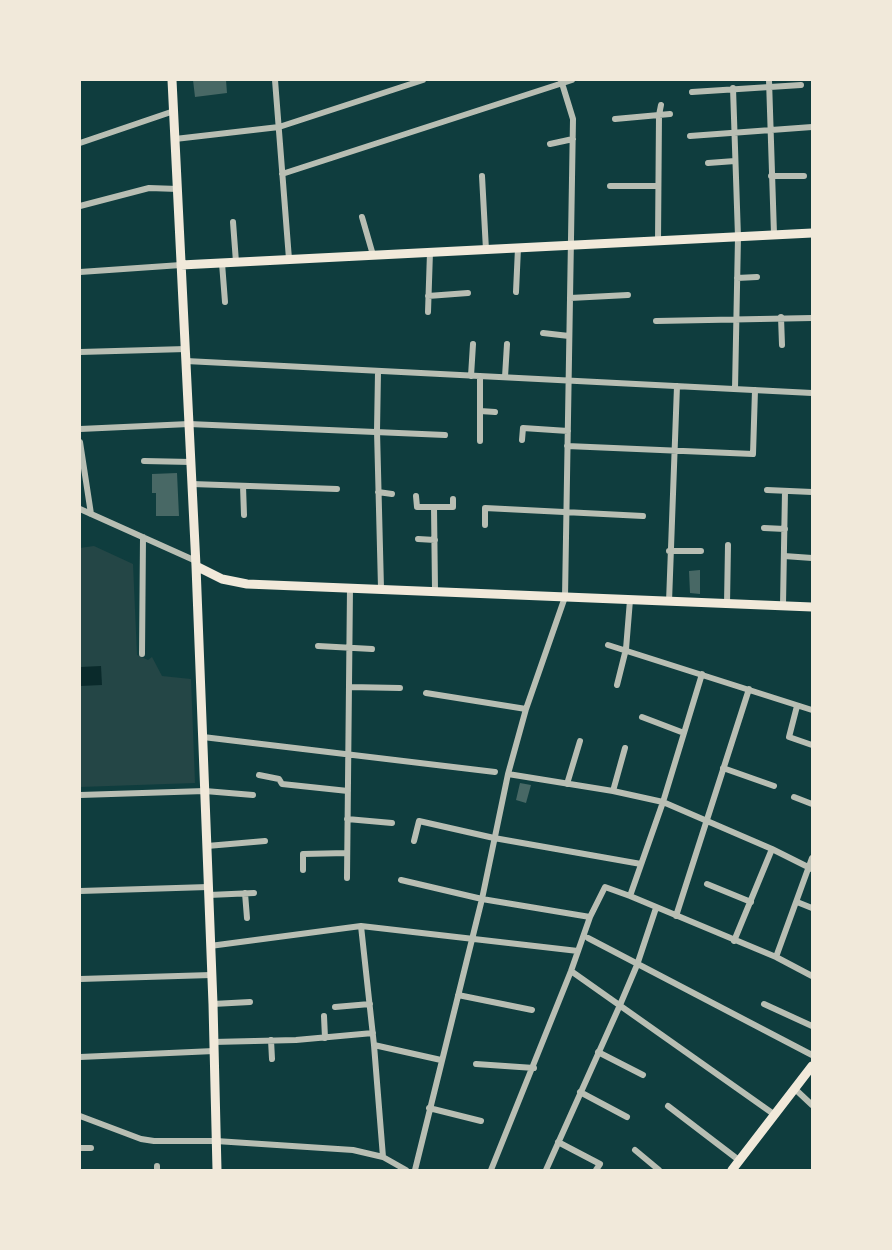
<!DOCTYPE html>
<html>
<head>
<meta charset="utf-8">
<style>
	body { margin:0 }
	#map { position:relative; width:892px; height:1250px; overflow:hidden; background:#0f3d3e; font-family:Mulish,sans-serif }
	canvas { display:block }
	.frame { position:absolute; inset:0; border:81px solid #f1e9da; pointer-events:none }
</style>
</head>
<body>
<div id="map">
<canvas width="892" height="1250"></canvas>
<div class="frame"></div>
</div>
<script>
const g = document.querySelector('canvas').getContext('2d');
g.lineJoin = 'round';
function fillPath(path, color) {
  g.fillStyle = color;
  g.fill(path, 'evenodd');
}
function poly(rows) {
  const path = new Path2D();
  for (const r of rows) {
    path.moveTo(r[0], r[1]);
    for (let i = 2; i < r.length; i += 2) path.lineTo(r[i], r[i + 1]);
  }
  return path;
}
function strokePath(path, color, width, dash) {
  g.strokeStyle = color;
  g.lineWidth = width;
  g.lineCap = dash ? 'butt' : 'round';
  g.setLineDash(dash || []);
  g.stroke(path);
}
const green = poly([
	[94,546,133,564,137,655,148,660,152,657,162,676,191,679,195,783,80,787,80,548]
]);
const water = poly([
	[101,666,102,685,80,686,80,667]
]);
const building = poly([
	[193,80,226,80,227,93,195,97],
	[177,473,179,516,156,516,156,493,152,493,152,474],
	[700,570,700,594,690,593,689,571],
	[520,783,531,785,526,803,516,800]
]);
const minor = poly([
	[275,80,289,259],
	[769,80,774,234],
	[733,88,738,237,735,389],
	[692,92,801,85],
	[615,119,670,114],
	[690,136,812,127],
	[175,139,279,127,423,80],
	[80,143,174,111],
	[550,144,573,139],
	[708,163,735,161],
	[282,174,572,80],
	[482,176,486,250],
	[771,176,804,176],
	[610,186,658,186],
	[80,206,149,188,178,189],
	[362,217,373,255],
	[233,222,236,262],
	[658,241,659,115,661,105],
	[222,263,225,302],
	[80,272,181,265],
	[737,278,757,277],
	[516,292,518,248],
	[428,296,468,293],
	[570,298,628,295],
	[428,312,430,252],
	[781,317,782,345],
	[656,321,812,318],
	[543,333,569,336],
	[80,352,186,349],
	[186,361,812,393],
	[378,372,377,431,381,588],
	[471,376,473,344],
	[480,376,480,441],
	[505,377,507,344],
	[480,411,495,412],
	[80,429,189,424,445,435],
	[522,440,523,428,568,431],
	[80,442,91,514],
	[567,446,753,454,755,390],
	[144,461,191,462],
	[192,484,337,489],
	[243,486,244,515],
	[767,490,812,492],
	[378,492,392,494],
	[416,496,417,507,453,507,453,499],
	[434,507,435,590],
	[80,509,196,561],
	[485,525,485,508,643,516],
	[764,528,785,529],
	[418,539,435,540],
	[669,551,701,551],
	[784,556,812,558],
	[669,602,677,386],
	[727,604,728,545],
	[783,605,785,491],
	[608,645,812,710],
	[318,646,372,649],
	[142,654,143,537],
	[617,685,626,649,630,600],
	[349,687,400,688],
	[426,693,526,709],
	[797,706,789,737,812,745],
	[642,717,684,733],
	[203,737,495,772],
	[723,768,774,786],
	[508,774,613,791,663,802,772,849,812,869],
	[259,775,279,779,282,784,348,791],
	[567,784,580,741],
	[613,791,625,748],
	[80,795,205,791,253,795],
	[794,797,812,804],
	[347,819,392,823],
	[414,841,419,821,494,838,641,864],
	[207,846,265,841],
	[303,870,303,854,347,853],
	[347,878,350,588],
	[401,880,482,899,590,917],
	[707,884,751,902],
	[80,891,208,887],
	[245,893,247,918],
	[209,895,254,893],
	[630,896,663,802,702,674],
	[797,902,812,908],
	[676,916,749,689],
	[361,926,374,1045,383,1157],
	[588,938,812,1055],
	[734,941,772,849],
	[210,946,361,926,578,951],
	[776,957,812,858],
	[571,971,775,1115],
	[80,979,211,975],
	[458,995,532,1010],
	[213,1004,250,1002],
	[764,1004,812,1026],
	[335,1007,370,1004],
	[324,1016,325,1038],
	[271,1040,272,1059],
	[213,1042,296,1040,373,1033],
	[374,1045,441,1060],
	[598,1052,643,1075],
	[80,1057,214,1051],
	[476,1064,534,1068],
	[795,1089,812,1105],
	[580,1092,627,1117],
	[668,1106,740,1161],
	[429,1108,481,1121],
	[80,1116,141,1139,154,1141,216,1141,353,1150,383,1157,406,1170],
	[558,1142,600,1164,596,1170],
	[80,1148,91,1148],
	[635,1150,659,1170],
	[157,1166,157,1170],
	[415,1170,482,899,508,774,526,709,565,597,573,119,561,80],
	[491,1170,571,971,590,917,605,887,630,896,776,957,812,976],
	[546,1170,620,1005,637,965,656,908]
]);
const secondary = poly([
	[172,80,196,566,213,1004,217,1170],
	[181,265,812,233],
	[196,566,222,579,247,584,812,607],
	[732,1170,812,1066]
]);
fillPath(green, '#244646');
fillPath(water, '#0a2a2b');
fillPath(building, '#486865');
strokePath(minor, '#b8beb3', 6);
strokePath(secondary, '#f1e9da', 9);
</script>
</body>
</html>
